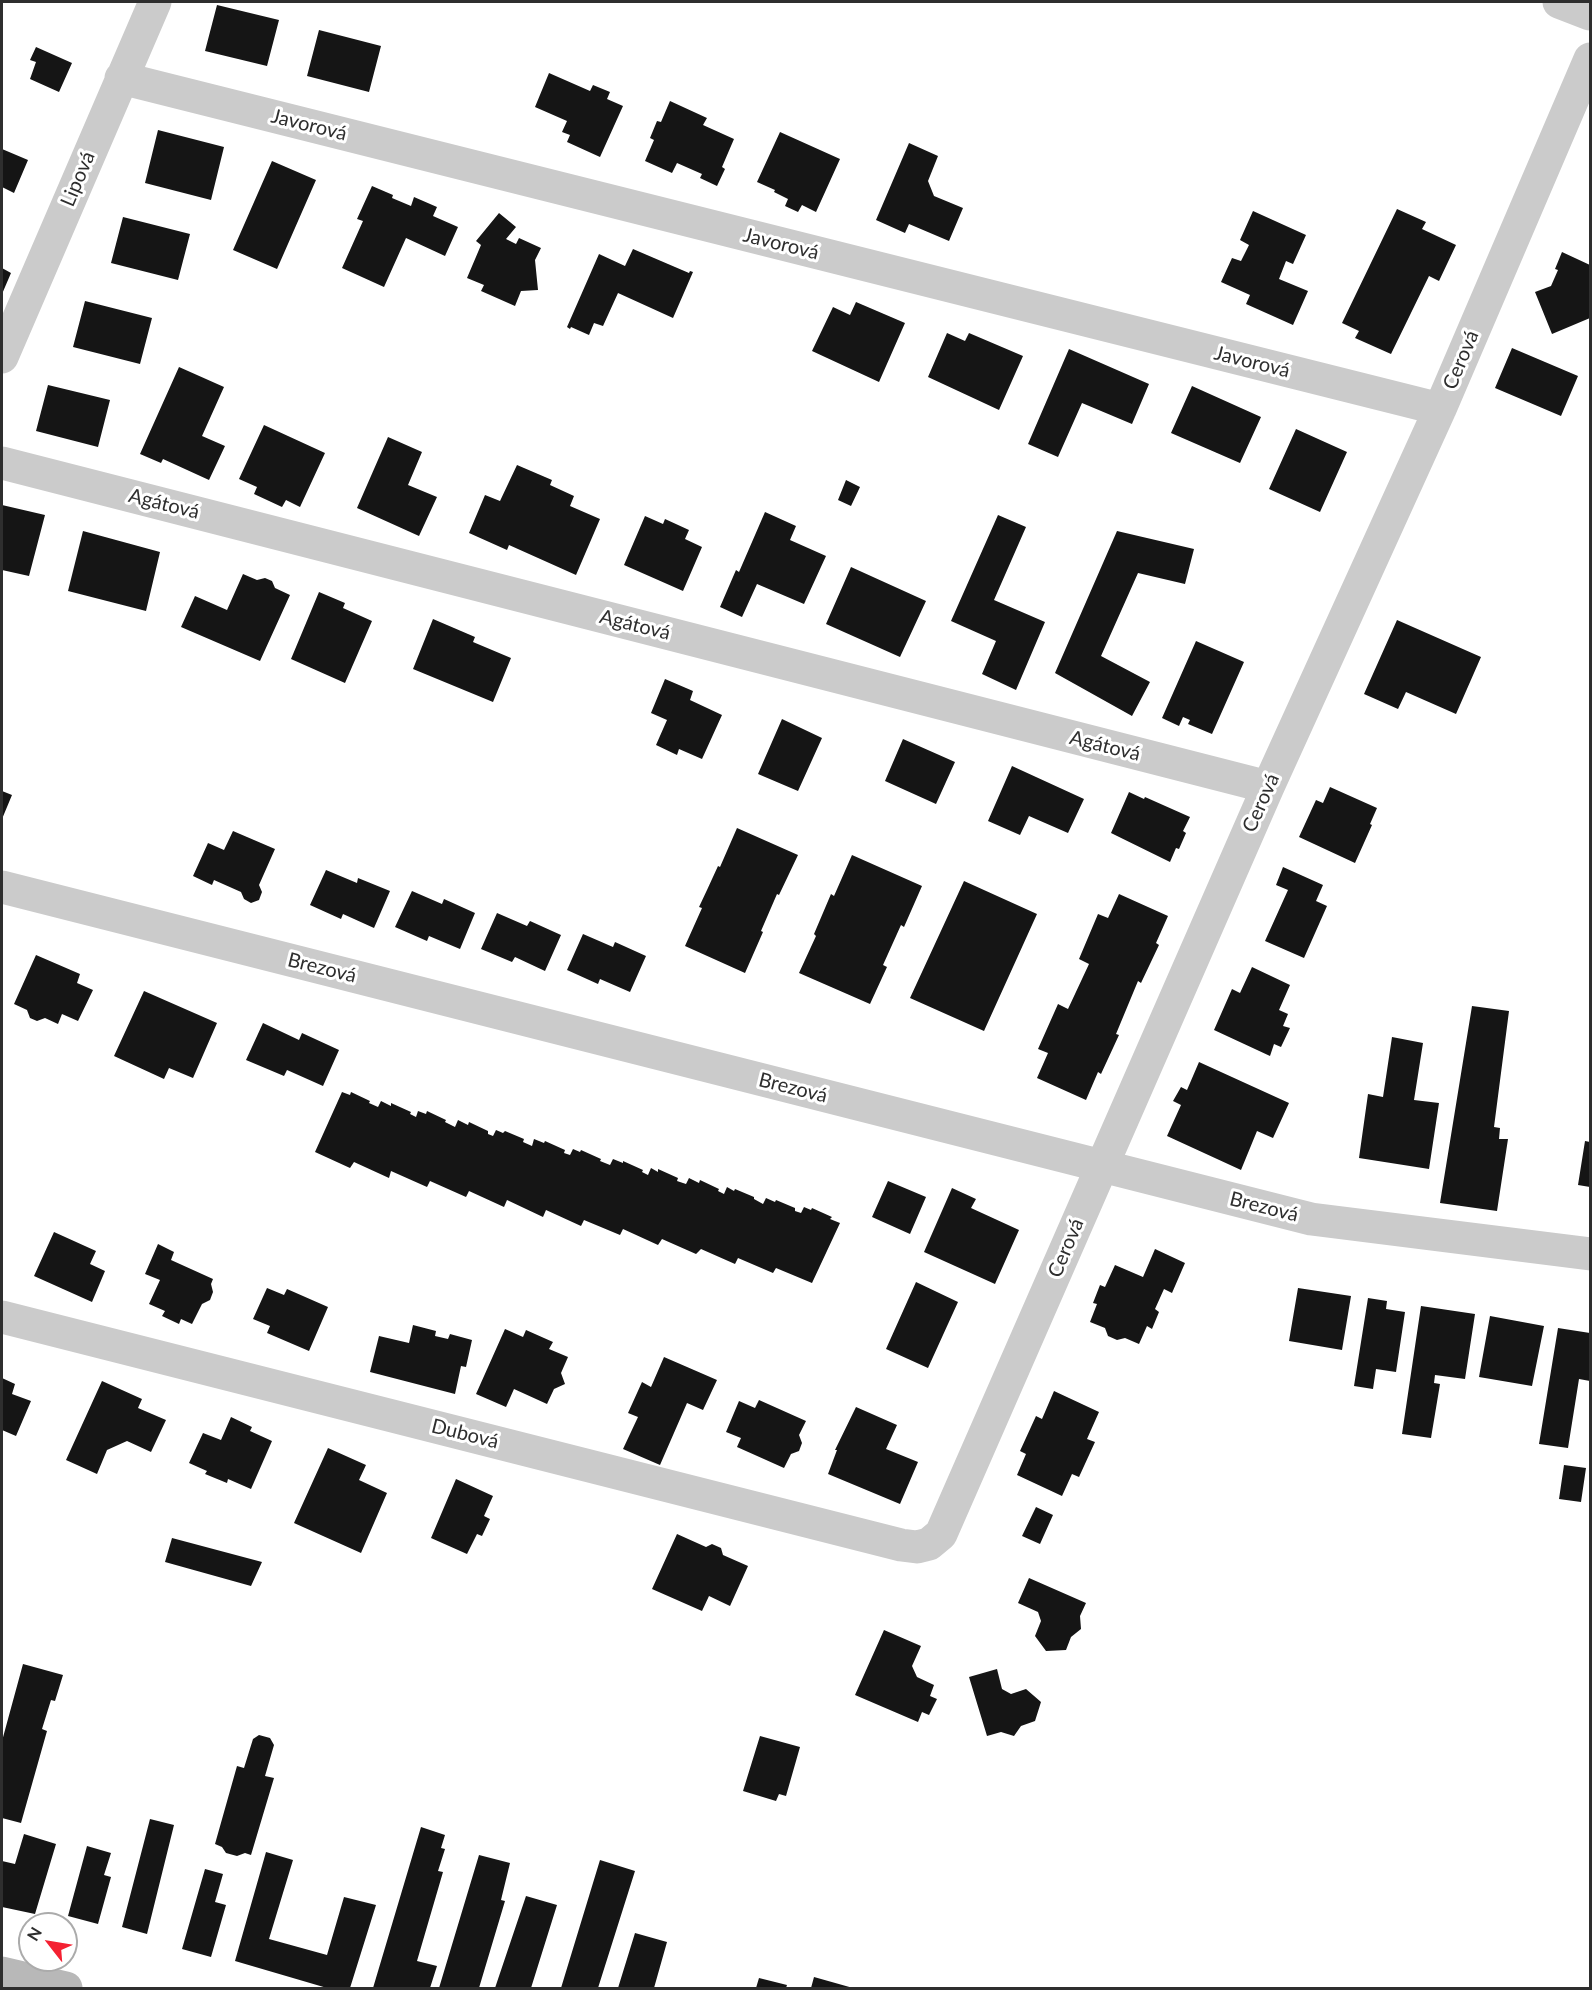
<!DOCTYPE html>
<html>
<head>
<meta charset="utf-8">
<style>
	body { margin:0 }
	#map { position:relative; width:1592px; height:1990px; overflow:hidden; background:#fff; font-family:Lato,sans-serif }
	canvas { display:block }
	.frame { position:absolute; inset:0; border:3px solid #2e2e2e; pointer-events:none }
	.north { position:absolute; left:18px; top:1912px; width:60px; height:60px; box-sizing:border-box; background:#fff; border:2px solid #ababab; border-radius:50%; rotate:301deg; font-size:16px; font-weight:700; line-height:24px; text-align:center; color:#2e2e2e }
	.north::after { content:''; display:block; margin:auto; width:21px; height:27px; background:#f42132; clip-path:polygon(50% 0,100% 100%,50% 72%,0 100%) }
</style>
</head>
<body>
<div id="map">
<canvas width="1592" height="1990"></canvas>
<div class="frame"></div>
<div class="north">N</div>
</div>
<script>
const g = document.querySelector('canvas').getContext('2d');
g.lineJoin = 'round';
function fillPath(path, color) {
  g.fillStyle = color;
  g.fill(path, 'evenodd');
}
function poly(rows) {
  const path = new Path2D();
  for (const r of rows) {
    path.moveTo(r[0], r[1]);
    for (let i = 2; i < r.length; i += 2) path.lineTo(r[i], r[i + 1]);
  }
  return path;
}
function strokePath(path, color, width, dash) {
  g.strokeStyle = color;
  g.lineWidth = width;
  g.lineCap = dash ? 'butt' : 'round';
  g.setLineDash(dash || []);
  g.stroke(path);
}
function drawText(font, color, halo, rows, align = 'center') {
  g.font = font + ' Lato,sans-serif';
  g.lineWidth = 6;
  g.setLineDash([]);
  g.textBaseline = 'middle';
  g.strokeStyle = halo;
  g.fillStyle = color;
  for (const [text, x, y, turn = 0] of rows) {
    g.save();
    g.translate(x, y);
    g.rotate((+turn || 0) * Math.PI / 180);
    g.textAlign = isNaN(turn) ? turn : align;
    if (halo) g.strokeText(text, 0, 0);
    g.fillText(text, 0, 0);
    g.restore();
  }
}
const building = poly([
	[217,5,279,20,267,66,205,51],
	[319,30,381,46,369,92,307,76],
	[36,47,72,63,59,92,30,79,36,62,30,60],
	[549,73,590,91,593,85,610,92,607,99,623,106,600,157,567,142,570,135,562,132,567,121,535,107],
	[670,101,707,118,703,125,734,139,722,167,725,169,717,186,700,178,702,174,677,163,672,173,645,161,654,140,650,138,657,121,661,122],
	[158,130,224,147,211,200,145,183],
	[780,132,840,159,816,212,802,205,798,212,785,206,788,199,774,192,775,190,757,182],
	[909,143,938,156,928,181,934,196,963,208,949,241,909,224,905,233,876,220],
	[2,149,28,160,14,193,2,187],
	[272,161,316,180,277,269,233,250],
	[372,186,393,195,392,198,411,206,414,197,437,207,433,216,458,227,445,256,406,238,384,287,342,268,363,221,357,219],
	[1397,209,1426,222,1422,229,1456,245,1439,281,1429,276,1391,354,1355,338,1359,331,1342,323],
	[1253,211,1306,235,1293,264,1286,261,1279,279,1308,291,1293,325,1246,304,1250,295,1221,282,1232,258,1241,261,1249,245,1240,240],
	[499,213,516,227,506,239,516,244,519,238,541,248,535,260,538,290,521,291,515,306,481,291,484,285,467,278,481,245,476,241],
	[123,217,190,234,178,280,111,263],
	[633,249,689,273,690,271,693,272,673,318,618,293,603,326,594,323,589,335,571,327,570,329,567,327,599,254,625,266],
	[1562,252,1590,265,1590,318,1552,334,1535,292,1551,286,1558,270,1555,269],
	[2,268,11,273,2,294],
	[85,301,152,318,140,364,73,347],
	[856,302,905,323,879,382,812,351,833,307,850,315],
	[947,333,965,341,969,333,1023,356,999,410,928,377],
	[1512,348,1578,376,1561,416,1495,388],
	[1069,349,1149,384,1132,424,1082,403,1058,457,1028,444],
	[179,367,224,387,202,436,225,446,209,480,163,459,161,463,140,454],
	[48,385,110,400,98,447,36,431],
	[1192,386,1261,417,1240,463,1171,433],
	[264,425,325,453,300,507,286,500,282,507,254,494,257,487,239,479],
	[1296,429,1347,452,1320,512,1269,489],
	[388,437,422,452,408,485,437,497,419,536,357,508],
	[517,465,552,480,550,485,574,496,570,506,600,519,576,575,509,545,507,550,469,533,485,495,500,501],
	[846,480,860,487,851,506,838,500],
	[2,505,45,515,29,576,2,570],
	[765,512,796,526,790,540,826,556,804,604,757,584,742,617,720,607,736,570,739,572],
	[998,515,1026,527,994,600,1045,622,1016,690,982,674,996,641,951,621],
	[645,516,663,524,665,519,689,530,685,539,702,547,683,591,624,565],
	[83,531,160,552,146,611,68,591],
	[1117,531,1194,549,1185,584,1138,573,1101,656,1150,682,1132,716,1055,673],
	[851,567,926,601,900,657,826,624],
	[243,574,257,580,265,578,272,581,275,588,290,595,260,661,181,627,195,596,227,610],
	[319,592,345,603,343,608,372,621,345,683,291,659],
	[433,619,475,637,473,642,511,658,493,702,413,669],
	[1397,620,1481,657,1456,714,1406,692,1398,709,1364,694],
	[1196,641,1244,662,1212,734,1188,724,1190,720,1183,717,1179,726,1162,718],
	[665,679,693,691,690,700,722,715,702,759,679,749,677,755,656,745,667,720,651,713],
	[782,719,822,738,798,791,758,774],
	[903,739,955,762,936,804,885,781],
	[1012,766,1084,799,1068,833,1029,816,1020,835,988,821],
	[1330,787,1377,808,1370,824,1372,825,1355,863,1299,837,1316,800,1323,803],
	[2,791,12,795,2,819],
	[1129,792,1144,799,1145,797,1190,817,1183,831,1186,833,1179,849,1176,848,1170,862,1111,833],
	[737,828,798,855,779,895,777,894,761,931,763,932,745,973,685,946,702,908,699,907,707,890,718,866,720,867],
	[233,831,275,849,259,885,262,892,259,900,251,903,244,899,241,892,214,880,212,885,193,876,208,843,224,850],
	[852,855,922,886,904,927,901,925,883,965,887,967,870,1004,799,973,816,936,814,934,831,894,834,896],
	[1283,867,1323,885,1316,901,1327,906,1304,958,1265,941,1288,890,1276,885],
	[326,870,357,883,358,878,390,891,374,928,343,914,341,919,310,905],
	[964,881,1037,914,984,1031,910,998],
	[412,891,442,904,444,899,475,913,460,949,429,936,427,941,395,927],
	[1119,894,1168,916,1156,943,1159,945,1141,983,1138,981,1116,1034,1119,1035,1101,1074,1098,1072,1086,1100,1037,1078,1048,1053,1038,1049,1058,1004,1068,1009,1089,964,1079,959,1098,914,1108,918],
	[497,913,527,926,530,921,561,935,545,971,515,957,512,962,481,949],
	[583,934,613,947,615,942,646,956,630,992,600,979,598,984,567,970],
	[36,955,80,974,77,983,93,990,78,1021,62,1014,58,1024,45,1018,37,1021,30,1018,27,1010,14,1004],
	[1252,967,1290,985,1279,1010,1288,1014,1283,1026,1290,1028,1281,1047,1274,1044,1270,1056,1214,1030,1232,989,1240,993],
	[144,991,217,1023,193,1078,169,1068,164,1079,114,1056],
	[1472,1006,1509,1011,1494,1127,1500,1128,1499,1139,1508,1139,1497,1211,1440,1203],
	[263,1023,299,1040,302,1033,339,1050,323,1086,287,1070,284,1076,246,1060],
	[1392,1037,1423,1043,1414,1100,1439,1103,1429,1169,1359,1158,1368,1094,1383,1097],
	[1199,1062,1289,1103,1273,1138,1257,1131,1241,1170,1167,1136,1181,1105,1173,1101,1181,1087,1187,1090],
	[342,1092,350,1095,351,1092,370,1101,369,1103,378,1107,381,1101,391,1106,391,1103,411,1112,410,1114,416,1117,418,1111,426,1114,427,1111,446,1120,445,1122,455,1127,458,1120,468,1125,469,1122,488,1131,488,1134,493,1136,496,1130,503,1133,505,1131,524,1139,523,1142,532,1146,534,1139,544,1143,545,1141,565,1150,564,1153,570,1155,573,1149,580,1152,581,1150,601,1159,600,1161,610,1165,613,1159,623,1163,623,1161,643,1170,642,1172,648,1175,651,1168,658,1172,658,1169,678,1178,677,1181,686,1184,689,1178,699,1183,700,1180,719,1189,718,1191,724,1194,727,1187,734,1191,735,1189,754,1197,754,1199,763,1204,766,1198,775,1202,776,1200,795,1208,795,1211,801,1213,804,1207,811,1210,812,1208,832,1217,830,1219,840,1223,812,1283,776,1268,773,1273,738,1258,735,1264,701,1249,696,1254,662,1239,658,1245,623,1229,620,1235,584,1220,581,1226,546,1210,543,1217,507,1200,504,1207,469,1191,466,1197,430,1181,427,1187,391,1171,389,1178,354,1162,350,1168,315,1152],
	[1585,1141,1590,1142,1590,1187,1578,1185],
	[888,1181,926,1197,910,1234,872,1217],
	[952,1188,976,1199,971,1208,1019,1230,995,1284,924,1252],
	[54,1232,96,1251,90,1264,105,1271,92,1302,34,1276],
	[158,1244,174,1252,171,1260,213,1279,211,1284,213,1292,210,1300,202,1304,192,1324,181,1319,179,1324,162,1316,165,1311,149,1304,160,1280,145,1274],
	[1155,1249,1185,1263,1172,1293,1164,1289,1155,1309,1159,1312,1152,1329,1147,1326,1139,1344,1125,1338,1117,1340,1108,1336,1105,1328,1090,1322,1097,1304,1093,1303,1100,1285,1105,1287,1115,1265,1143,1277],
	[916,1282,958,1302,928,1368,886,1349],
	[267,1288,284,1295,287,1289,328,1307,309,1351,267,1333,270,1326,253,1319],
	[1298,1288,1351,1296,1342,1350,1289,1341],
	[1368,1298,1387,1301,1386,1309,1405,1312,1396,1372,1376,1369,1373,1389,1354,1386],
	[1421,1306,1475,1314,1465,1379,1435,1375,1434,1383,1440,1384,1431,1438,1402,1434],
	[1490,1316,1544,1326,1532,1386,1479,1377],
	[413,1325,436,1331,435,1336,448,1339,450,1334,472,1340,466,1367,461,1366,455,1394,370,1372,379,1336,409,1343],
	[1558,1328,1590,1333,1590,1381,1579,1379,1568,1448,1539,1444],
	[505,1329,523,1337,526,1330,553,1342,549,1349,568,1357,561,1373,565,1384,554,1389,547,1404,514,1389,506,1407,476,1394],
	[664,1357,717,1380,703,1410,687,1403,660,1465,623,1449,638,1417,628,1413,642,1382,651,1387],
	[2,1378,15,1384,12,1394,31,1401,16,1436,2,1430],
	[102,1381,142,1399,138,1408,166,1420,151,1452,127,1441,107,1450,97,1474,66,1460],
	[1054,1391,1099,1412,1087,1439,1095,1442,1079,1477,1072,1474,1062,1496,1017,1475,1026,1454,1020,1451,1036,1416,1042,1419],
	[759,1400,806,1421,799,1435,802,1443,799,1451,791,1454,784,1468,737,1447,741,1438,726,1432,739,1401,755,1408],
	[856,1407,897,1425,886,1449,918,1462,900,1504,828,1474,837,1450,835,1450],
	[231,1417,252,1427,250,1431,272,1441,251,1489,228,1479,227,1483,205,1474,207,1471,189,1463,203,1433,221,1440],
	[328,1448,366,1465,359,1480,387,1493,361,1553,294,1523],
	[1564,1465,1586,1468,1581,1502,1559,1499],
	[456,1479,493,1496,484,1516,490,1519,482,1536,477,1534,467,1554,431,1538],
	[1036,1507,1053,1515,1040,1544,1022,1536],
	[677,1534,706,1547,712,1544,721,1548,723,1555,748,1566,730,1606,709,1596,702,1611,652,1589],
	[172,1538,262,1562,251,1586,165,1562],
	[1029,1578,1086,1603,1080,1616,1081,1629,1071,1637,1066,1650,1046,1651,1035,1636,1041,1621,1038,1612,1018,1603],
	[884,1630,921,1646,912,1666,917,1677,934,1685,930,1696,937,1699,929,1715,922,1712,918,1722,855,1695],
	[23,1664,63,1675,55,1701,51,1700,42,1729,47,1731,21,1823,2,1818,2,1741],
	[997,1669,1002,1689,1011,1694,1026,1689,1041,1702,1035,1721,1021,1726,1014,1736,1001,1732,987,1736,969,1677],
	[259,1735,270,1738,274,1745,265,1776,274,1778,251,1855,245,1853,237,1856,226,1853,222,1847,215,1844,237,1766,244,1768,253,1739],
	[760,1736,800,1747,786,1796,779,1794,776,1801,743,1791],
	[150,1819,174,1825,147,1934,122,1927],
	[421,1827,445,1835,441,1848,445,1849,438,1871,443,1872,417,1961,437,1966,430,1988,373,1988],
	[24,1834,56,1844,35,1914,2,1907,3,1899,2,1899,2,1861,15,1864],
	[87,1846,111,1853,104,1875,111,1877,98,1924,68,1916],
	[266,1852,293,1860,269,1939,327,1955,344,1897,376,1905,350,1988,327,1988,235,1961],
	[479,1855,510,1863,501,1900,505,1901,479,1988,439,1988],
	[600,1860,635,1871,598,1988,561,1988],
	[205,1869,223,1874,215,1902,226,1905,211,1957,182,1949],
	[526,1896,557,1905,531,1988,495,1988],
	[635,1933,667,1942,654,1988,618,1988],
	[814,1977,853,1988,811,1988],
	[759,1978,787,1985,786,1988,756,1988]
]);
const minor = poly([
	[1559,2,1590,14],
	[121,78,1440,409],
	[2,357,155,2],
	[2,463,1268,787],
	[2,887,1311,1219,1590,1254],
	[2,1317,901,1545,917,1547,929,1544,941,1534,1268,787,1440,409,1590,59]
]);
const secondary = poly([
	[2,1973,66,1988]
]);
const streetNames = [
	["Javorová",309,125,14],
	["Lipová",78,179,-67],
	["Javorová",781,244,14],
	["Cerová",1461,360,-67],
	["Javorová",1252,362,14],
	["Agátová",164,504,14],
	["Agátová",635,625,14],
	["Agátová",1105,746,14],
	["Cerová",1261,803,-66],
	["Brezová",322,968,14],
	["Brezová",793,1088,14],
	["Brezová",1264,1207,14],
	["Cerová",1066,1248,-67],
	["Dubová",465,1434,14]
];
fillPath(building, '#151515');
strokePath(minor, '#cbcbcb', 33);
strokePath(secondary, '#b8b8b8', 33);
drawText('20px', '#2e2e2e', '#fff', streetNames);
</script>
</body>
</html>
